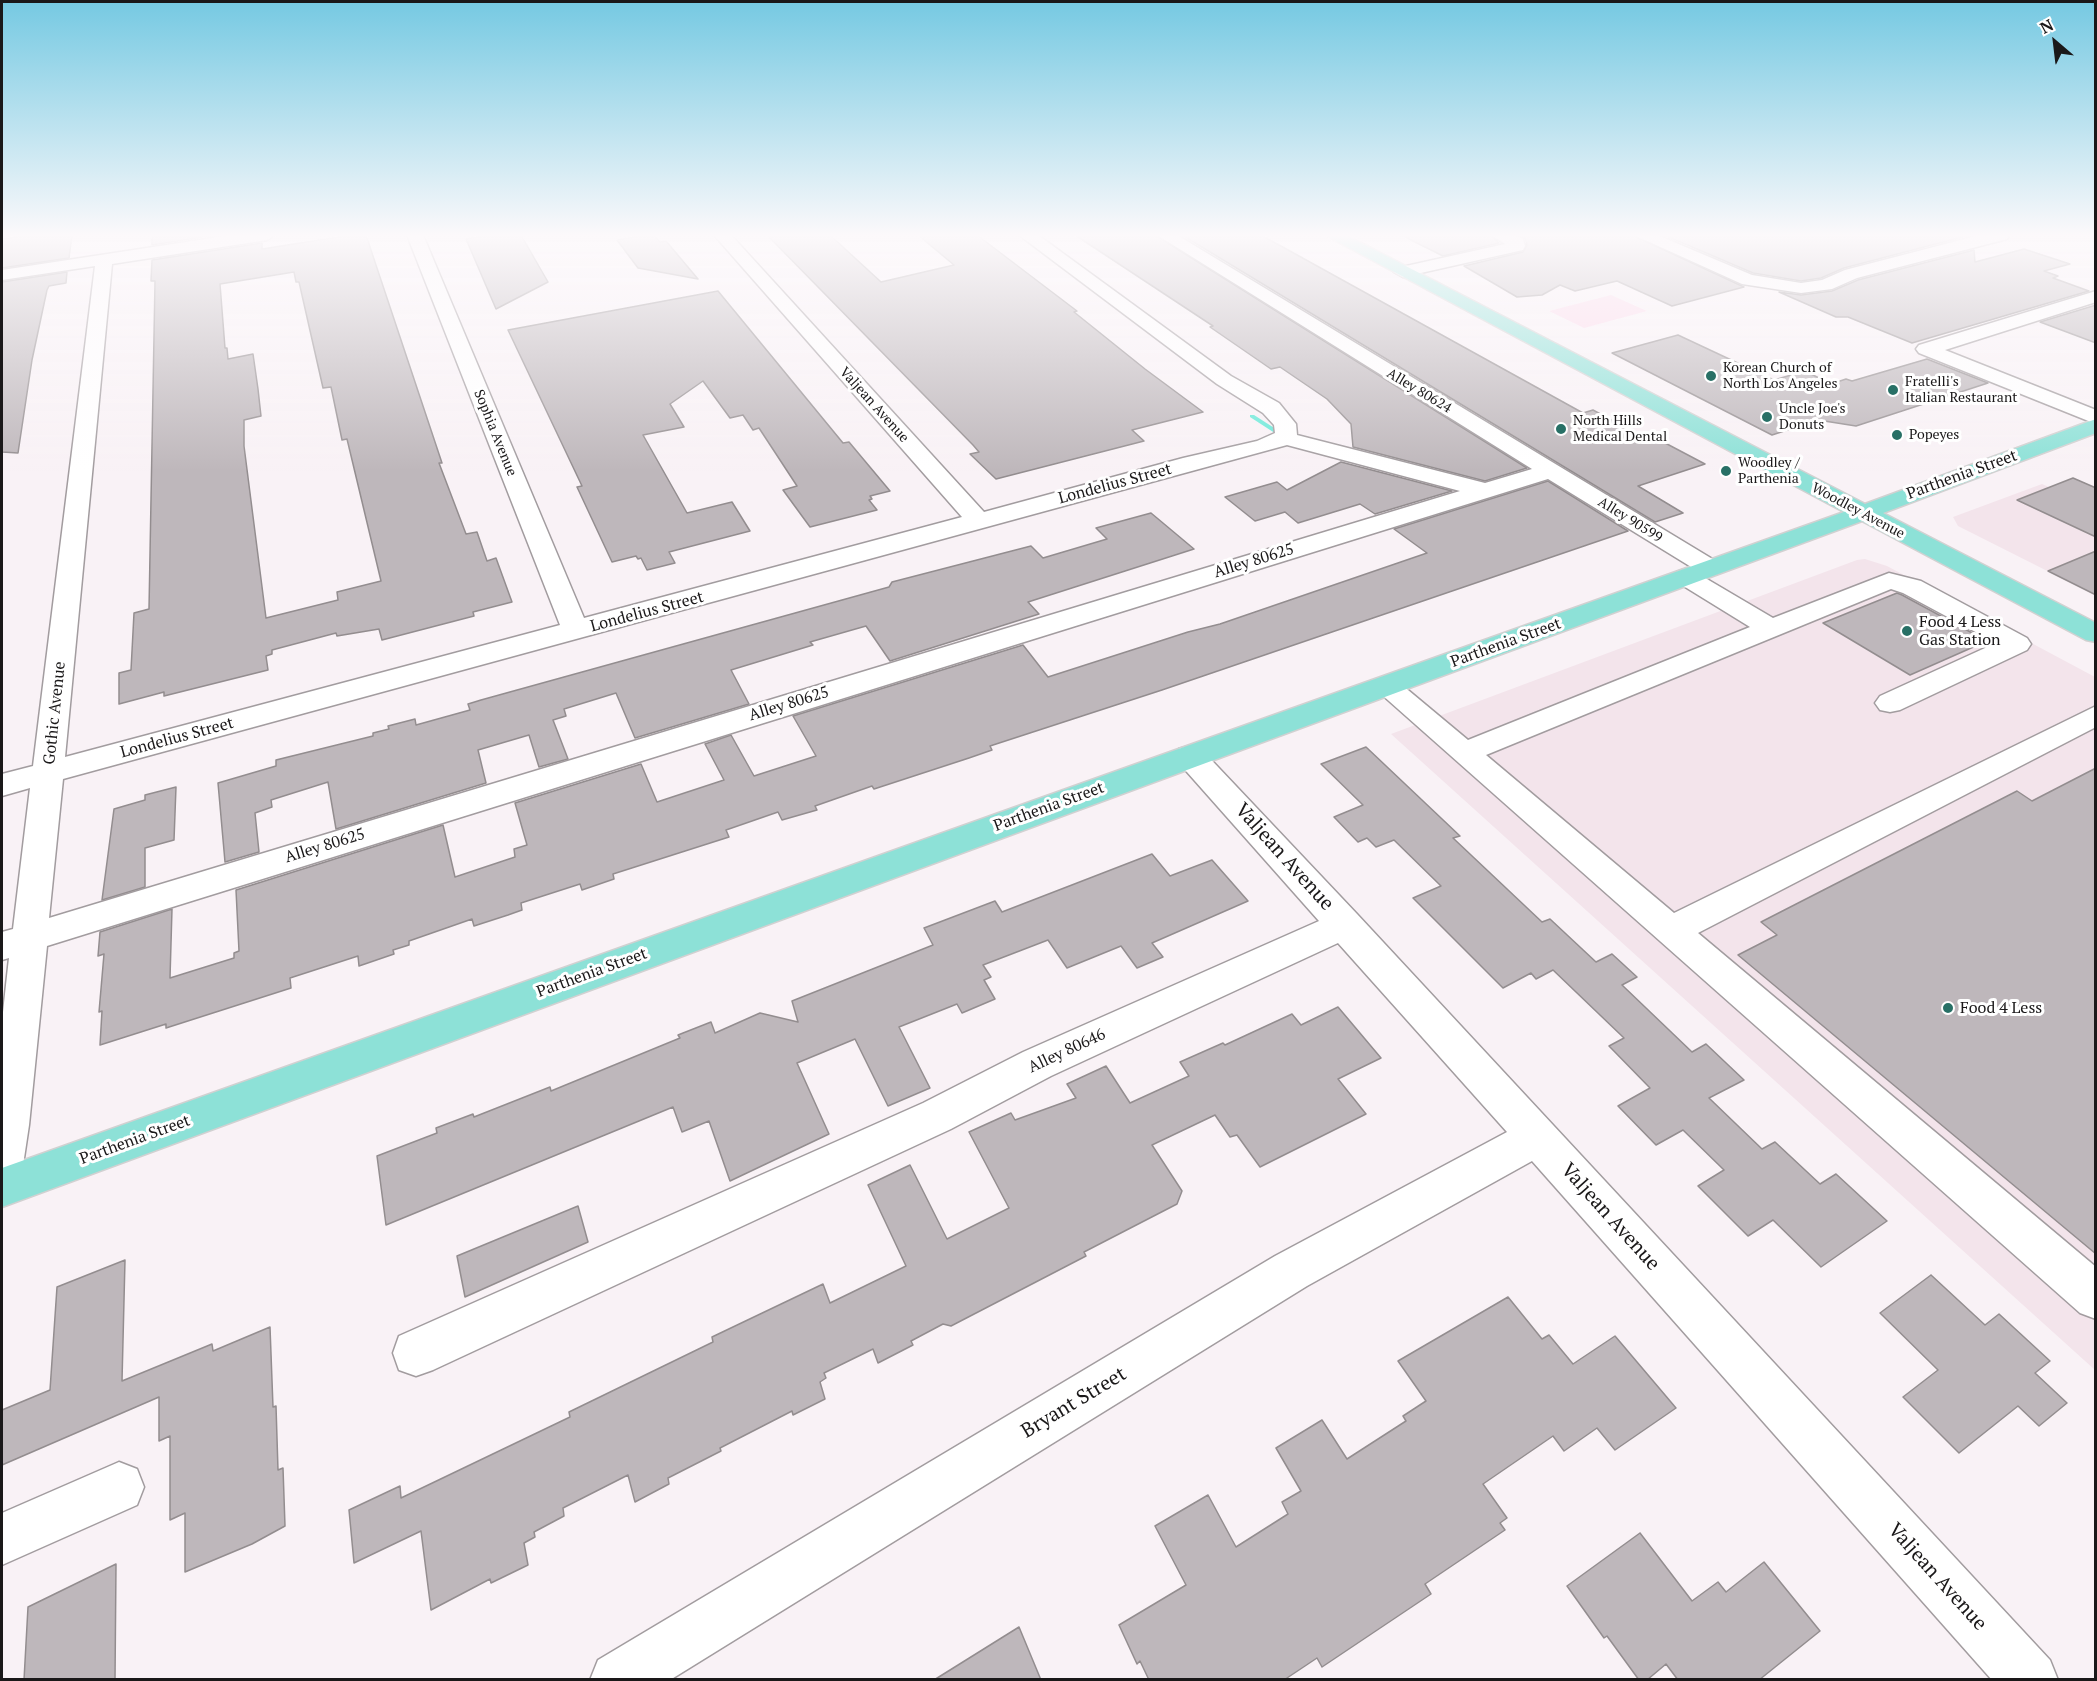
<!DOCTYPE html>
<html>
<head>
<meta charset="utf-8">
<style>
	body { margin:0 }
	#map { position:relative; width:2097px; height:1681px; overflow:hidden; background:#f9f2f6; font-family:"PT Serif",serif }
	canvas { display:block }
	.frame { position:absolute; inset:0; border:3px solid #1a1819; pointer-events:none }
	.north { position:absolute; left:2025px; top:12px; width:60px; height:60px; -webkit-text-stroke:4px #fff; paint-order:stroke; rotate:332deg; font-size:16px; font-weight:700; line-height:24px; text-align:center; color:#1a1819 }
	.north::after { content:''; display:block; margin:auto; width:21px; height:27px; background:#1a1819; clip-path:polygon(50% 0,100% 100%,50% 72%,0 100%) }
</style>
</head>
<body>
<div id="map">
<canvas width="2097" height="1681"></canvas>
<div class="frame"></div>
<div class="north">N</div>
</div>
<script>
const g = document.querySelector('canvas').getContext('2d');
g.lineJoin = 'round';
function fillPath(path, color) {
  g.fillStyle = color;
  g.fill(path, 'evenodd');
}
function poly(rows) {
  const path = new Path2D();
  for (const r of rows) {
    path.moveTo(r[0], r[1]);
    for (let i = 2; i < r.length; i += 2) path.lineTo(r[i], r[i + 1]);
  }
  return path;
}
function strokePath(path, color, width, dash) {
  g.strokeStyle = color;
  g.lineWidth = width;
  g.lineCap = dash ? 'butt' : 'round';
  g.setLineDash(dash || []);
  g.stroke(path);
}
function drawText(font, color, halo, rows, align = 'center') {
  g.font = font + ' "PT Serif",serif';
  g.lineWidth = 6;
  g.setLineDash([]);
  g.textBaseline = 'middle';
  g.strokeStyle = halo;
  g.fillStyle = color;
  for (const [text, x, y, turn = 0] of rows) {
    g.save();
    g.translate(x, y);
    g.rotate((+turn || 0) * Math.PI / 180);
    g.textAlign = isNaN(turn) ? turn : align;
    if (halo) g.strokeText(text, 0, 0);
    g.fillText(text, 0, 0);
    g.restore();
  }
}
const built = poly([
	[2042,484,2095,507,2095,595,1958,526,1953,517],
	[1865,559,1887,566,2095,677,2095,1370,1391,734,1857,560]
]);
const green = poly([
	[1611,295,1647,311,1584,328,1549,311]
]);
const stream = poly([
	[1250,415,1254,415,1290,438,1284,439,1250,417,1250,415]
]);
const building = poly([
	[29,235,72,235,69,258,2,268,2,239,29,235],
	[152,235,215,235,152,245,152,235],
	[351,235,366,235,442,463,439,463,466,534,477,532,487,561,496,558,512,602,473,612,474,616,382,640,379,629,337,636,336,633,272,650,272,654,266,656,268,670,164,696,164,692,119,704,119,673,131,670,134,613,149,609,155,281,151,281,152,260,262,243,262,249,351,235],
	[294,272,296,282,299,282,323,388,331,387,342,440,347,439,381,581,337,592,338,600,266,618,244,446,244,420,261,416,258,389,253,354,228,359,227,348,225,348,220,284,294,272],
	[488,235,521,235,548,282,496,309,466,239,488,235],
	[644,235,654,235,660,242,666,241,698,279,638,268,617,240,644,235],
	[767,235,830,235,881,282,954,265,918,235,977,235,1077,311,1074,312,1145,369,1203,412,1132,430,1144,441,996,479,970,454,979,452,973,445,767,235],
	[1075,235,1155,235,1527,468,1485,481,1353,447,1351,424,1327,399,1280,367,1271,369,1210,327,1213,326,1075,235],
	[1182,235,1261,235,1583,413,1593,410,1643,437,1650,435,1705,464,1638,486,1683,513,1655,522,1182,235],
	[1401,235,1490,235,1499,243,1443,256,1401,235],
	[1520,235,1632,235,1744,287,1672,306,1617,281,1575,291,1560,285,1542,295,1517,297,1464,266,1523,252,1527,245,1525,238,1520,235],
	[1664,235,1970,235,1844,268,1821,278,1801,281,1753,273,1664,235],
	[2024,249,2070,264,2044,271,2058,276,2053,278,2089,291,1912,343,1848,317,1836,317,1779,292,1801,295,1832,291,1858,280,1974,250,1975,262,2024,249],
	[67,272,66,283,49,286,47,290,32,360,18,453,2,452,2,282,67,272],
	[718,291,843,443,849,442,890,491,870,496,872,499,869,500,877,510,810,527,783,490,797,486,759,428,753,430,743,415,730,418,703,381,670,404,684,427,643,435,687,513,732,502,750,531,669,552,675,563,647,570,641,558,638,559,636,556,612,562,577,487,582,486,508,330,718,291],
	[2096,305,2096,343,2040,322,2096,305],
	[1678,335,1774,380,1805,371,1831,384,1846,379,1852,381,1927,359,1988,383,1856,426,1818,420,1772,435,1612,353,1678,335],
	[1341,462,1452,491,1375,514,1360,504,1298,523,1285,512,1255,521,1225,497,1277,482,1287,490,1341,462],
	[2073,478,2096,488,2096,537,2017,500,2073,478],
	[1548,481,1628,531,1162,690,990,746,992,750,969,758,874,789,872,786,815,806,817,810,782,820,778,812,726,830,729,837,613,874,614,879,582,890,580,884,521,903,522,910,508,915,474,926,472,919,409,941,409,945,393,950,394,954,359,966,358,956,290,978,291,988,166,1028,166,1024,100,1045,102,1011,99,1012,104,954,98,956,100,932,172,909,170,978,234,958,234,953,239,951,236,890,443,825,455,877,515,857,514,849,527,845,515,803,641,764,657,802,724,780,705,744,731,735,754,776,816,756,793,716,1023,645,1048,677,1188,632,1220,624,1427,553,1394,529,1548,481],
	[1151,513,1194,549,1028,602,1039,614,890,661,866,626,810,642,813,645,731,670,749,704,635,738,616,693,564,709,566,716,553,720,568,759,539,767,529,735,478,750,486,783,336,829,328,782,271,800,272,807,255,813,259,852,225,862,218,783,276,766,276,760,373,736,373,733,389,729,388,726,415,719,416,725,470,710,468,704,481,700,889,587,892,582,1031,546,1043,558,1107,539,1096,528,1151,513],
	[2096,551,2096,595,2048,571,2096,551],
	[1897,593,1902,595,1987,641,1910,675,1823,623,1897,593],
	[1366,747,1460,836,1453,838,1542,922,1550,919,1596,962,1612,954,1637,977,1622,985,1692,1052,1706,1044,1744,1080,1709,1098,1762,1149,1775,1142,1820,1184,1836,1174,1887,1221,1821,1267,1773,1220,1748,1236,1698,1186,1724,1170,1683,1130,1656,1145,1618,1106,1650,1088,1609,1046,1624,1038,1553,970,1536,979,1531,973,1503,988,1413,898,1441,886,1394,840,1376,847,1367,838,1358,842,1334,817,1363,805,1321,764,1366,747],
	[2096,768,2096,1254,1738,955,1777,935,1761,922,2017,791,2032,801,2096,768],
	[176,787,174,840,145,848,145,887,102,900,114,809,145,800,145,795,176,787],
	[1152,854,1170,876,1212,860,1248,901,1152,943,1163,957,1137,968,1121,946,1067,968,1048,940,983,965,991,977,984,980,995,999,962,1013,957,1004,899,1027,930,1088,888,1106,855,1039,797,1063,829,1134,730,1181,709,1121,682,1132,673,1107,386,1225,377,1156,437,1133,436,1128,473,1114,474,1117,550,1087,551,1091,680,1038,678,1035,711,1022,715,1033,760,1013,798,1022,792,1001,933,945,924,928,995,901,1002,912,1152,854],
	[1338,1007,1381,1058,1338,1079,1366,1114,1260,1167,1237,1135,1230,1137,1215,1115,1152,1145,1182,1191,1177,1204,1084,1252,1086,1256,951,1326,943,1324,911,1341,913,1345,878,1363,873,1349,824,1373,826,1378,820,1382,825,1399,793,1415,792,1411,720,1448,721,1451,668,1478,669,1484,635,1502,628,1475,563,1508,564,1516,534,1532,535,1537,524,1543,528,1565,491,1583,490,1579,431,1610,421,1531,354,1563,349,1510,400,1486,401,1498,570,1417,569,1412,713,1342,712,1337,823,1284,830,1303,906,1266,868,1185,910,1165,947,1239,1009,1208,969,1132,1011,1113,1015,1120,1076,1098,1067,1084,1106,1066,1130,1103,1189,1076,1180,1062,1223,1043,1225,1045,1292,1014,1301,1025,1338,1007],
	[578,1206,588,1242,465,1297,457,1256,578,1206],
	[125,1260,122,1381,212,1344,213,1351,270,1327,273,1407,276,1406,278,1470,283,1468,285,1526,252,1544,185,1572,185,1513,170,1520,170,1436,159,1441,159,1397,2,1465,2,1410,50,1390,57,1287,125,1260],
	[1931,1275,1985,1325,1999,1314,2050,1361,2035,1373,2067,1403,2039,1426,2018,1406,1959,1453,1903,1397,1938,1370,1880,1313,1931,1275],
	[1508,1297,1542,1339,1549,1335,1573,1364,1615,1336,1676,1408,1615,1450,1597,1428,1564,1451,1553,1436,1483,1484,1507,1518,1500,1523,1505,1530,1425,1584,1431,1594,1322,1667,1317,1658,1284,1680,1149,1680,1140,1661,1137,1664,1119,1625,1186,1585,1155,1526,1208,1495,1236,1547,1288,1514,1282,1502,1301,1491,1276,1448,1322,1420,1347,1459,1406,1421,1403,1416,1426,1401,1398,1361,1508,1297],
	[1640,1533,1692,1601,1718,1582,1726,1592,1764,1562,1820,1631,1759,1680,1678,1680,1666,1664,1647,1680,1639,1680,1607,1636,1604,1638,1567,1586,1640,1533],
	[116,1564,115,1680,24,1680,28,1607,116,1564],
	[1019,1627,1041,1680,934,1680,1019,1627]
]);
const minor = poly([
	[232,235,275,235,267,240,112,264,65,757,560,625,407,235,423,235,584,618,962,517,714,235,731,235,984,512,1183,458,1257,441,1275,433,1274,425,1263,413,1217,384,1019,235,1038,235,1231,376,1279,403,1296,424,1297,435,1485,483,1532,469,1157,235,1177,235,1719,563,1723,568,1719,573,1710,576,1701,573,1548,479,47,946,29,1125,23,1165,17,1178,2,1184,2,1021,9,958,2,960,2,932,13,929,30,788,2,796,2,774,33,766,95,266,2,280,2,270,232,235],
	[1287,445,1460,491,49,918,63,779,1287,445],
	[1492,235,1514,235,1523,239,1525,246,1523,250,1403,277,1394,272,1397,268,1505,244,1492,235],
	[1634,235,1657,235,1752,275,1801,283,1822,280,1845,270,1980,235,2009,235,2007,239,1857,278,1832,289,1801,293,1742,284,1634,235],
	[2096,291,2096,302,1945,350,2096,410,2096,424,1919,353,1916,349,1919,345,2096,291],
	[1686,569,1695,572,1773,618,1889,573,1921,581,2027,638,2031,644,2027,650,1900,710,1890,712,1880,710,1875,703,1880,696,1996,643,1903,593,1891,589,1486,755,1674,913,2096,706,2096,727,1698,933,2096,1267,2096,1319,2080,1313,1372,686,1376,680,1386,677,1396,680,1468,740,1750,627,1677,582,1673,577,1677,572,1686,569],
	[1190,746,1201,749,1357,914,2050,1660,2058,1680,1992,1680,1532,1161,1307,1286,670,1680,590,1680,598,1660,1275,1256,1507,1132,1338,943,1051,1076,951,1129,433,1370,416,1376,399,1370,393,1353,399,1336,923,1103,1023,1052,1319,921,1179,763,1175,756,1179,749,1190,746],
	[119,1462,137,1469,144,1487,137,1505,2,1565,2,1513,119,1462]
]);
const major = poly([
	[1325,235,1346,235,1865,504,2096,419,2096,433,1883,513,2096,623,2096,642,2086,640,1862,521,2,1207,2,1168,1844,512,1325,235]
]);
const markers = [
	[1711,376,6,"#287066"],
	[1893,390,6,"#287066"],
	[1767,417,6,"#287066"],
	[1561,429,6,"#287066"],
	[1897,435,6,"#287066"],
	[1726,471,6,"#287066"],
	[1907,631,6,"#287066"],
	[1948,1008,6,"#287066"]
];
const farPoinames = [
	["Korean Church of",1723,368],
	["North Los Angeles",1723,384],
	["Fratelli's",1905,382],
	["Italian Restaurant",1905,398],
	["Uncle Joe's",1779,409],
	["Donuts",1779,425],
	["North Hills",1573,421],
	["Medical Dental",1573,437],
	["Popeyes",1909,435],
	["Woodley /",1738,463],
	["Parthenia",1738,479]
];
const farStreetnames = [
	["Alley 80624",1419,391,31],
	["Valjean Avenue",874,405,48],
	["Sophia Avenue",495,433,68],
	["Woodley Avenue",1858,511,28],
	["Alley 90599",1630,520,32]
];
const streetNames = [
	["Parthenia Street",1962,475,-20],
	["Londelius Street",1115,484,-15],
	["Alley 80625",1254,561,-17],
	["Londelius Street",647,612,-15],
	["Parthenia Street",1506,643,-20],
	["Alley 80625",789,704,-17],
	["Gothic Avenue",55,713,-84],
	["Londelius Street",177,738,-15],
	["Parthenia Street",1049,807,-20],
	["Alley 80625",325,846,-17],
	["Parthenia Street",592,973,-20],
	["Alley 80646",1067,1051,-25],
	["Parthenia Street",135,1140,-20]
];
const poiNames = [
	["Food 4 Less",1919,622],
	["Gas Station",1919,640],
	["Food 4 Less",1960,1008]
];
const nearStreetnames = [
	["Valjean Avenue",1284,857,48],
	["Valjean Avenue",1610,1217,48],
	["Bryant Street",1074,1403,-31],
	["Valjean Avenue",1937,1577,48]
];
fillPath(built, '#f3e4eb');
fillPath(green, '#fcd8ea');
fillPath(stream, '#68e9d8');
fillPath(building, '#beb7bb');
strokePath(building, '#938d8f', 1.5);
strokePath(minor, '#a29c9f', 3);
strokePath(major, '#d1d1d1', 3);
fillPath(minor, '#fff');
fillPath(major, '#8de1d7');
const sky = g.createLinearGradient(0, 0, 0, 471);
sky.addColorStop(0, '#75c9e2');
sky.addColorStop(0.5, '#fcf9fb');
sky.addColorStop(1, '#fcf9fb00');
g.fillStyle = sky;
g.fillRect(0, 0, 2097, 471);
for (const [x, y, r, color] of markers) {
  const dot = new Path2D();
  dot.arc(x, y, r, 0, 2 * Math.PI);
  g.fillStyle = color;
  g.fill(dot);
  strokePath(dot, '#fff', 2);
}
drawText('14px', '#1a1819', '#fff', farPoinames, 'left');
drawText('14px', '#1a1819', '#fff', farStreetnames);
drawText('16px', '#1a1819', '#fff', streetNames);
drawText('16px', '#1a1819', '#fff', poiNames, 'left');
drawText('20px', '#1a1819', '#fff', nearStreetnames);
</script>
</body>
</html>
